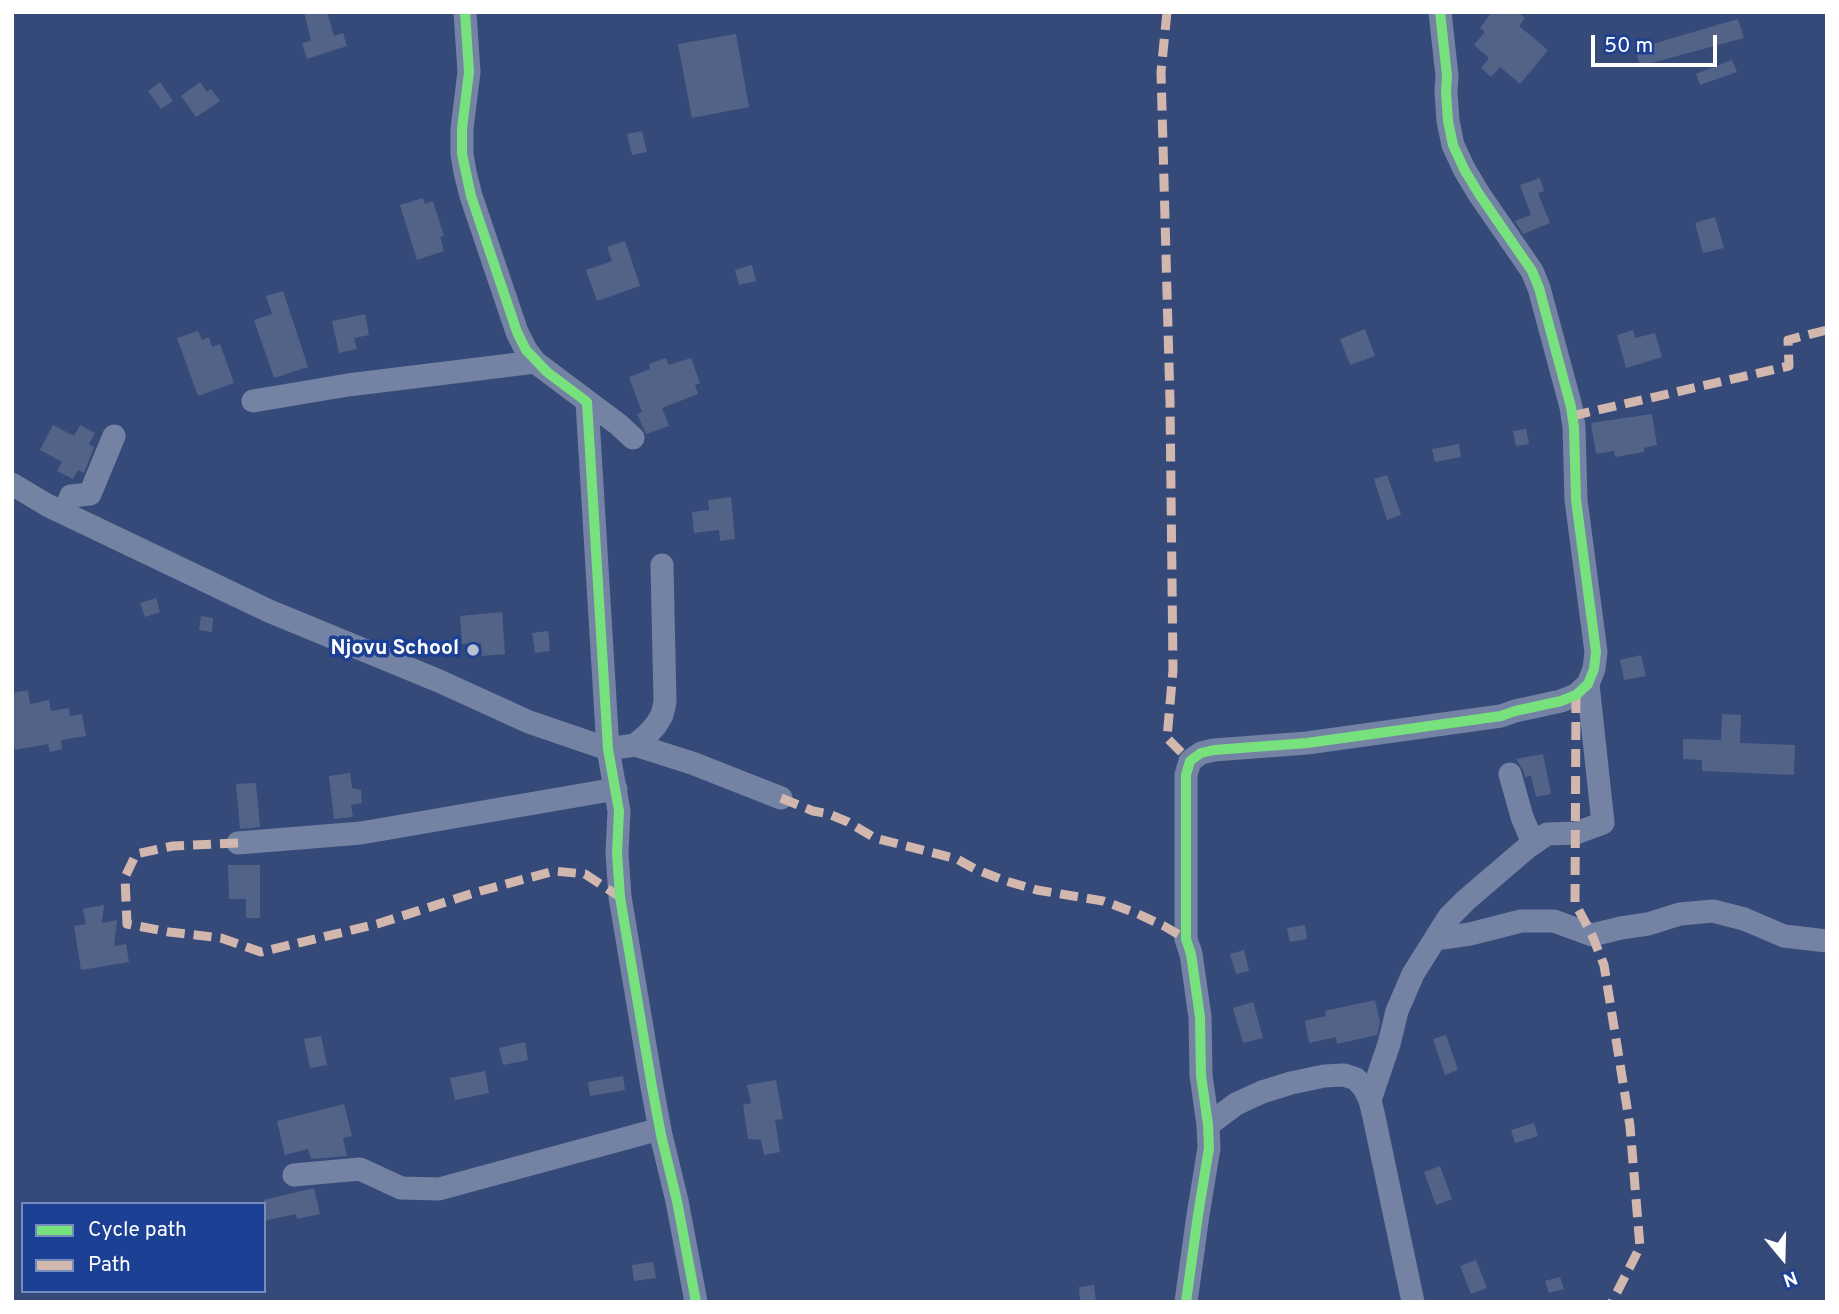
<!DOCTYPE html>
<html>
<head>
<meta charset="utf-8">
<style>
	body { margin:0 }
	#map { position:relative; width:1839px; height:1314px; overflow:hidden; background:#364a79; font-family:Overpass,sans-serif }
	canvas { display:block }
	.frame { position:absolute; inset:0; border:14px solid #fff; pointer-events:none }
	.legend { position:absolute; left:21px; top:1202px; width:245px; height:91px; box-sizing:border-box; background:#1b4094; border:2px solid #768cbf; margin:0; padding:9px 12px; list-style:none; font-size:21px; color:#fff }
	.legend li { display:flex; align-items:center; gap:14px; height:35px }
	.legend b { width:35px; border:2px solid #768cbf }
	.north { position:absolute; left:1748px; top:1223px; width:70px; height:70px; -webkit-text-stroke:5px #1b4094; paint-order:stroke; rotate:161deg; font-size:19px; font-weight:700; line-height:28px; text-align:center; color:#fff }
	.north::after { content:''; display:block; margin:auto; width:24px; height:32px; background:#fff; clip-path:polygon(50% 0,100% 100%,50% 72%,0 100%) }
	.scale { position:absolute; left:1591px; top:35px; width:126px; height:32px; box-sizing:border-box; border:4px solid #fff; border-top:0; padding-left:9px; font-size:21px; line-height:24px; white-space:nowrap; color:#fff; -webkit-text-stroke:5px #1b4094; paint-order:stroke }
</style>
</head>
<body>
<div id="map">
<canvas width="1839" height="1314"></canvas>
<div class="frame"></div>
<ul class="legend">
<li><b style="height:9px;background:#77e17e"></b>Cycle path</li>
<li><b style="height:9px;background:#d1b7ad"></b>Path</li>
</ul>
<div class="north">N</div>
<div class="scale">50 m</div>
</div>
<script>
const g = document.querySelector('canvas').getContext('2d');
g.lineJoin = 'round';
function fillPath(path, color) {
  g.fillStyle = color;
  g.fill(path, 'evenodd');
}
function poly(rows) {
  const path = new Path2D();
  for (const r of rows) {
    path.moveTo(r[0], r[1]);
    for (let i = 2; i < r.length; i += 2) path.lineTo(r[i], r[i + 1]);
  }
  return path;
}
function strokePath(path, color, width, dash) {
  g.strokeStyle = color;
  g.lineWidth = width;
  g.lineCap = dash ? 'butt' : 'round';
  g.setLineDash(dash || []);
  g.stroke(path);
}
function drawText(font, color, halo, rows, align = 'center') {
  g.font = font + ' Overpass,sans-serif';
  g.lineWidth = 7;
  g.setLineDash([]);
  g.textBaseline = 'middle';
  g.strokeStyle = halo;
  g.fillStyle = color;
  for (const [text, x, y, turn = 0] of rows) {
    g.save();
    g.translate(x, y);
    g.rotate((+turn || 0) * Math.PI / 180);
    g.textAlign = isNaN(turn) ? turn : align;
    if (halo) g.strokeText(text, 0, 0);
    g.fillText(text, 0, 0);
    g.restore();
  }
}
const building = poly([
	[304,12,327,12,334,36,343,33,347,46,307,59,302,43,311,41],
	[1492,12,1518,12,1525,18,1519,26,1548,50,1520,84,1500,67,1491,77,1481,68,1489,58,1474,45,1485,32,1480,28],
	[1738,19,1744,38,1640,66,1635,49],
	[736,34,749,107,692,118,678,44],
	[1732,60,1737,72,1700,85,1696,74],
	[160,82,173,101,161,109,148,91],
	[200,82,207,92,211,89,220,101,196,117,181,96],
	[642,131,647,152,632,155,627,134],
	[1540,178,1544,191,1538,193,1550,223,1523,234,1515,221,1531,215,1520,185],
	[423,198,425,204,433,201,444,236,440,237,444,251,417,260,400,205],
	[1715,217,1724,248,1703,253,1695,223],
	[625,241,640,286,597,301,586,270,612,261,607,247],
	[752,265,756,281,739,285,735,270],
	[283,291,308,367,274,378,254,320,272,314,266,296],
	[365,314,369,335,354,338,357,349,339,353,332,321],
	[1365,329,1375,356,1350,365,1340,339],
	[1633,330,1635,338,1655,333,1662,357,1626,368,1617,335],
	[198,331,202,340,209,337,212,347,220,344,234,383,198,396,177,338],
	[666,358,669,365,691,358,700,383,695,385,698,394,662,408,669,426,646,434,637,414,642,412,629,377,650,369,649,364],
	[1652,414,1657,445,1644,448,1644,452,1615,457,1614,451,1596,454,1591,423],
	[53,425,74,436,80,425,95,433,89,444,94,447,84,473,78,470,73,479,57,471,62,462,40,450],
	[1526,429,1529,444,1516,446,1513,431],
	[1459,444,1461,457,1435,462,1432,449],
	[1387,475,1401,515,1387,520,1374,479],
	[731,497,735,539,720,541,719,530,694,533,692,512,709,510,708,500],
	[156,598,160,612,145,617,140,603],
	[502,612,505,654,482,656,481,643,462,644,460,616],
	[201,616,213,618,212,632,199,630],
	[548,631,550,651,535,653,532,633],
	[1641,655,1646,676,1624,680,1620,660],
	[28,690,30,704,49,700,51,711,69,708,70,716,82,714,86,736,61,740,62,749,50,752,48,744,15,750,12,737,12,693],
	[1722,714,1741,715,1740,743,1795,745,1794,775,1702,771,1702,760,1683,759,1683,739,1721,740],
	[1543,754,1551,794,1536,797,1531,776,1525,777,1523,770,1516,759],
	[350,773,352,788,361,790,362,803,351,805,353,817,334,819,329,776],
	[256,783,260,827,240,829,236,784],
	[228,865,260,865,260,918,246,918,246,899,229,899],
	[104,905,102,923,117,920,114,946,126,944,129,962,81,970,74,926,86,924,83,909],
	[1305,925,1307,939,1290,942,1287,928],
	[1244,950,1249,971,1236,974,1230,954],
	[1375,1000,1380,1022,1377,1035,1337,1044,1336,1037,1309,1043,1305,1021,1326,1016,1325,1011],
	[1253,1002,1263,1038,1243,1043,1233,1008],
	[1446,1035,1458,1070,1445,1075,1433,1039],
	[321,1036,327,1065,310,1068,304,1039],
	[525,1042,528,1060,503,1065,499,1048],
	[485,1071,489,1093,455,1100,450,1078],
	[623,1076,625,1090,590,1096,588,1082],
	[776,1080,783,1119,775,1120,780,1152,764,1155,761,1140,748,1139,743,1105,751,1103,747,1085],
	[344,1104,352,1136,343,1138,347,1156,311,1159,308,1149,285,1155,277,1121],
	[1534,1123,1538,1136,1515,1143,1511,1130],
	[1440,1166,1452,1199,1436,1205,1424,1172],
	[314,1188,320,1214,297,1219,296,1214,264,1221,264,1200],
	[1476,1260,1487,1288,1471,1294,1460,1266],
	[653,1262,656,1278,634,1281,632,1265],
	[1560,1277,1564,1289,1549,1293,1545,1281],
	[1094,1285,1096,1302,1080,1302,1079,1287]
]);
const minor = poly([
	[465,12,469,72,462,129,462,154,465,172,471,196,517,332,526,350,535,362,619,425,633,438],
	[253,401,348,385,535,362],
	[587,402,608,749,619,811,617,853,620,897,652,1087,661,1135,677,1201,696,1302],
	[12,484,47,505,269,611,439,681,529,722,608,749,635,745,692,763,781,798],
	[64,513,71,496,90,494,114,436],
	[635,745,648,734,656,725,662,715,665,702,662,565],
	[1510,774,1522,817,1533,843],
	[238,843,361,833,616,789],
	[1435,939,1449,917,1466,900,1528,847,1547,834,1576,833,1603,823,1588,684],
	[1370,1100,1389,1044,1397,1011,1413,974,1435,939,1470,934,1521,921,1554,921,1592,935,1621,928,1648,924,1680,914,1713,911,1744,919,1784,936,1827,941],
	[1208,1125,1236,1104,1262,1092,1291,1083,1324,1076,1344,1075,1356,1079,1364,1088,1370,1100,1374,1117,1413,1302],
	[294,1175,360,1169,401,1188,439,1189,660,1129],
	[1186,1302,1198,1215,1209,1148,1208,1125,1201,1075,1200,1017,1191,954,1186,939,1186,775,1190,761,1201,753,1214,750,1307,743,1501,716,1515,711,1561,701,1576,695,1588,684,1594,669,1596,652,1576,500,1574,427,1571,407,1539,288,1532,271,1479,194,1464,169,1453,145,1448,121,1446,91,1447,76,1440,12]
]);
const quiet = poly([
	[1167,12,1161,72,1170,402,1173,670,1167,738,1190,761],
	[1572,416,1789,366,1788,340,1827,330],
	[1576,695,1575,903,1592,935,1604,965,1630,1126,1640,1247,1612,1302],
	[781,798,813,811,829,814,848,822,875,838,957,859,975,869,1006,881,1037,890,1103,901,1136,913,1164,926,1186,939],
	[238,843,173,846,136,854,125,877,127,924,169,932,221,938,261,952,377,924,477,892,554,871,585,874,620,897]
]);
const cycleway = poly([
	[465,12,469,72,462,129,462,154,471,196,517,332,526,350,547,372,587,402,608,749,619,811,617,853,620,897,652,1087,661,1135,677,1201,696,1302],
	[1186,1302,1198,1215,1209,1148,1208,1125,1201,1075,1200,1017,1191,954,1186,939,1186,775,1190,761,1201,753,1214,750,1307,743,1501,716,1515,711,1561,701,1576,695,1588,684,1594,669,1596,652,1576,500,1574,427,1571,407,1539,288,1532,271,1479,194,1464,169,1453,145,1448,121,1446,91,1447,76,1440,12]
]);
const markers = [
	[473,650,7,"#b9c0d0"]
];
const poiNames = [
	["Njovu School",459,650]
];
fillPath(building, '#536388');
strokePath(minor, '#7483a4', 23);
strokePath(quiet, '#d1b7ad', 9, [18, 9]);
strokePath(cycleway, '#77e17e', 10);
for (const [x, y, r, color] of markers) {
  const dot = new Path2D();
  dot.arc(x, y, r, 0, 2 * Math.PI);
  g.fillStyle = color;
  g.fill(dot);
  strokePath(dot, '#1b4094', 2.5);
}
drawText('bold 21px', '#fff', '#1b4094', poiNames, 'right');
</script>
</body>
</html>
